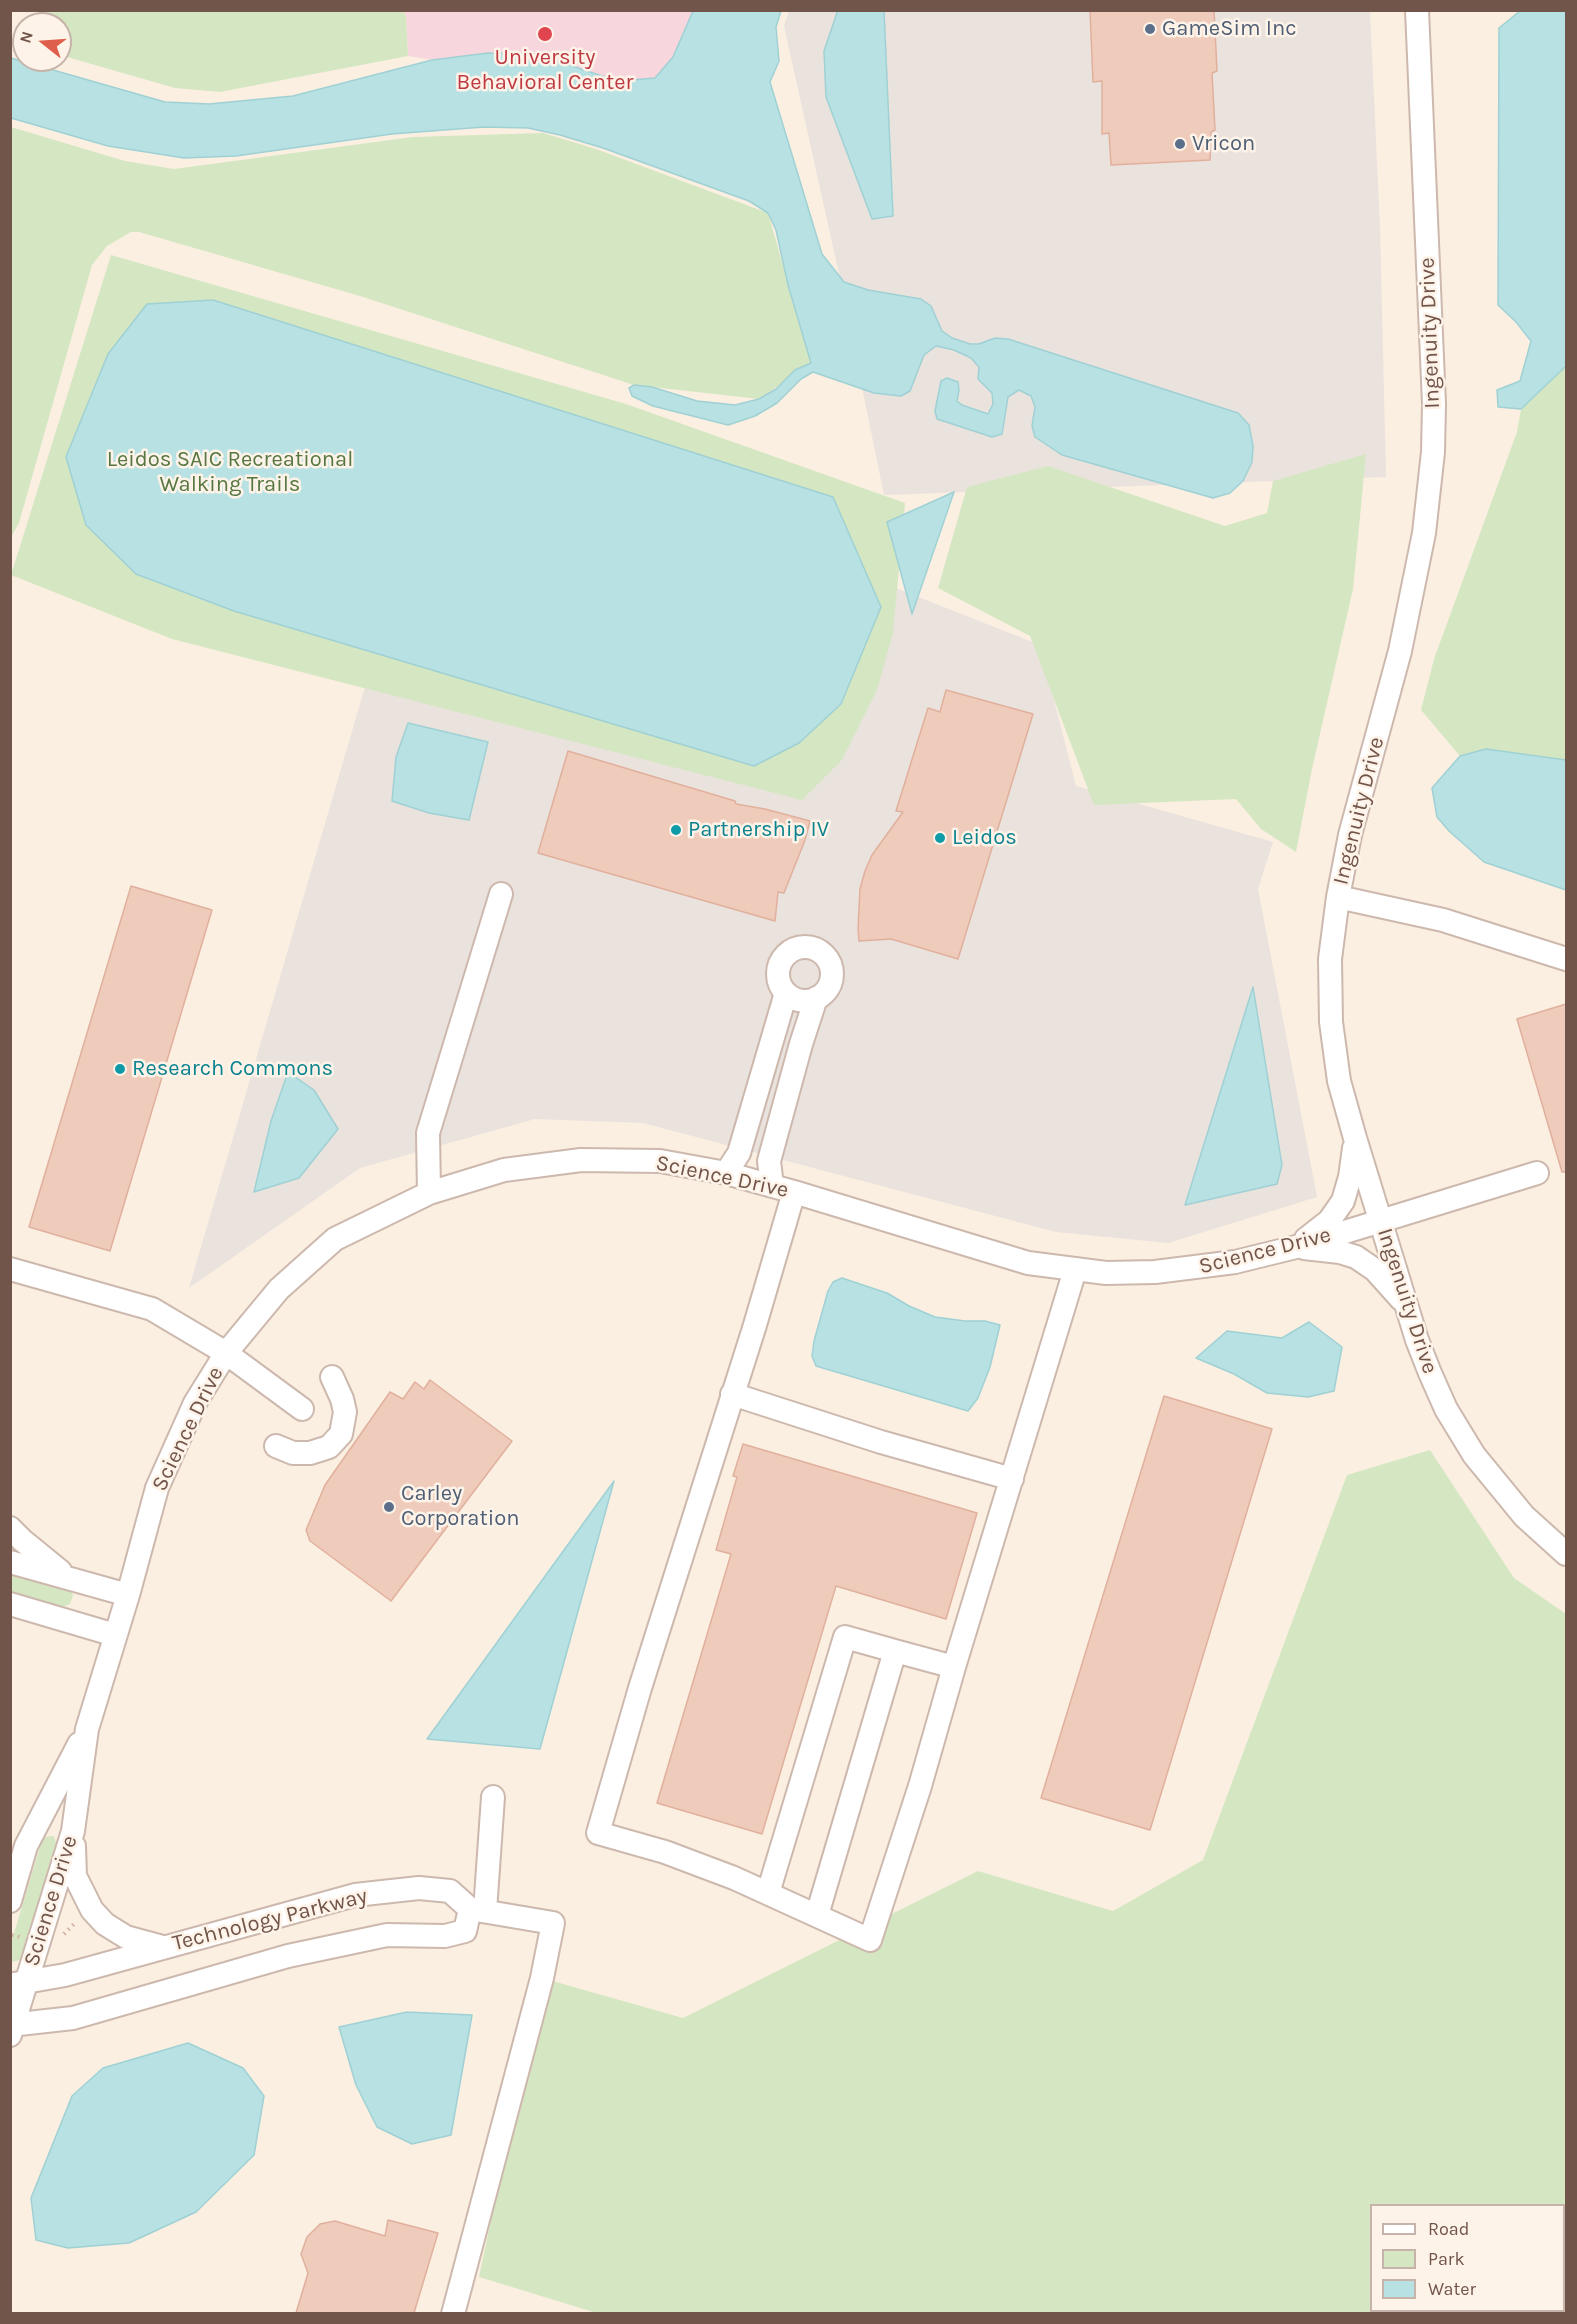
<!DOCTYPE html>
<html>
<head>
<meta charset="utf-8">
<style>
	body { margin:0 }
	#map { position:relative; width:1577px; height:2324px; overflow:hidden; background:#fbefe2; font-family:Karla,sans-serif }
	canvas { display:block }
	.frame { position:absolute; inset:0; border:12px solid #71544a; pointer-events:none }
	.legend { position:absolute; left:1370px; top:2204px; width:195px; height:108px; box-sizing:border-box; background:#fef3e8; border:2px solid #c6b3a9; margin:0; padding:8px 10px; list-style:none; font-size:18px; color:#71544a }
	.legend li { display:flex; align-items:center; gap:12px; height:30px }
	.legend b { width:30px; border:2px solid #c6b3a9 }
	.north { position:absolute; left:12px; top:12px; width:60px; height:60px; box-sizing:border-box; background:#fef3e8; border:2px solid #c6b3a9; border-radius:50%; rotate:287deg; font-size:16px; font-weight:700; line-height:24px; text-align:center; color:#71544a }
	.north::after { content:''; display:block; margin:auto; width:21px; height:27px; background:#df5f4d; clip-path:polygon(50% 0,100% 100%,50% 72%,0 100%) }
</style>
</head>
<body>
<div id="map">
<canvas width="1577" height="2324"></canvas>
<div class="frame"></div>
<ul class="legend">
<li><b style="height:8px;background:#fff"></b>Road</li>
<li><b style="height:16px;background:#d5e7c2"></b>Park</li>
<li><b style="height:16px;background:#b8e1e3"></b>Water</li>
</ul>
<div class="north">N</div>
</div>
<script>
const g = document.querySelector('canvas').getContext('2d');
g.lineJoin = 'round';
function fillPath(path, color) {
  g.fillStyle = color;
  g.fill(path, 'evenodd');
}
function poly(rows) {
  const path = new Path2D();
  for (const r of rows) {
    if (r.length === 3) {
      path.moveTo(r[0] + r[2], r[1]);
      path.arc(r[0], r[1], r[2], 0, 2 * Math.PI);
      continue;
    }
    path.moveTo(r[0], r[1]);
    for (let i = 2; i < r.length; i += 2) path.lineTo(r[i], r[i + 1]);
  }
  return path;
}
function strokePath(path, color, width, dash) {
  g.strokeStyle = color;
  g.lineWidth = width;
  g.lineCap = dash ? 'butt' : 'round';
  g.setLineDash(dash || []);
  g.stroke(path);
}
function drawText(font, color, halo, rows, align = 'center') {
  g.font = font + ' Karla,sans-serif';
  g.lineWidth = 5;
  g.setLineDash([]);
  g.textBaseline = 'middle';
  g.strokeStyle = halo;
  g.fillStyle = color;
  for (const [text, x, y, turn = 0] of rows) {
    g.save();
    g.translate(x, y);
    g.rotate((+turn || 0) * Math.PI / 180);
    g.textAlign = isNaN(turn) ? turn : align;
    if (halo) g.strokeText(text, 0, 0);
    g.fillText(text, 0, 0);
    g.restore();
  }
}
const industrial = poly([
	[789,10,1370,11,1380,228,1386,477,884,495,837,265,784,26],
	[888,585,1040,645,1076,786,1273,842,1258,889,1317,1197,1168,1243,1056,1232,643,1123,535,1119,360,1168,189,1288,377,646]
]);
const medical = poly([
	[403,11,693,11,673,57,655,78,631,80,602,76,551,59,523,54,488,53,432,60,408,56,406,16]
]);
const green = poly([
	[44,11,403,11,406,16,408,56,220,92,175,88,60,55,60,24,42,24],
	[11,127,125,161,174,169,413,137,543,133,596,149,768,213,811,363,759,399,634,385,360,296,139,232,131,232,107,246,92,265,19,523,11,537],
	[111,255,626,404,905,503,893,633,877,690,842,760,802,800,172,639,11,575],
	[1566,366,1566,760,1486,749,1460,756,1421,710,1434,659,1517,432,1521,409],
	[1366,454,1353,589,1312,769,1296,852,1261,829,1236,799,1094,805,1030,636,938,588,967,487,1048,466,1225,526,1267,513,1273,481],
	[1430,1450,1514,1578,1566,1614,1566,2313,600,2314,479,2277,542,1978,683,2018,978,1871,1113,1911,1203,1860,1347,1475],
	[1372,2206,1564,2206,1564,2310,1372,2310],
	[10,1573,70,1590,73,1595,70,1604,63,1607,11,1592],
	[54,1836,57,1847,24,1959,12,1962,11,1943,43,1837]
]);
const water = poly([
	[838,10,884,11,893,216,872,219,826,97,824,51,838,10],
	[693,11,781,11,776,27,779,61,770,82,822,254,844,282,868,290,921,299,931,306,942,331,952,338,970,344,979,344,995,338,1008,339,1238,413,1249,425,1253,446,1252,462,1243,481,1230,493,1213,498,1062,455,1035,437,1032,426,1035,407,1031,396,1019,390,1008,397,1002,434,992,437,937,419,935,411,941,381,947,378,958,382,959,390,957,401,962,405,988,414,993,404,992,393,978,379,979,367,971,358,954,350,936,346,924,355,910,391,901,396,874,393,813,372,801,379,777,403,755,416,728,425,653,406,632,396,629,388,634,385,652,387,697,401,735,405,759,399,776,389,795,370,811,363,788,285,776,230,768,213,749,201,603,148,560,135,528,128,484,127,392,134,236,156,184,158,108,146,11,118,11,58,165,102,209,104,293,96,432,60,488,53,523,54,551,59,602,76,631,80,655,78,673,57,693,11],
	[1520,11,1564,10,1566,13,1566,366,1521,409,1498,407,1497,390,1520,381,1531,341,1516,322,1498,305,1499,28,1520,11],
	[213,300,833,497,881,607,841,704,799,743,754,766,234,611,136,574,86,525,66,457,108,354,147,304,213,300],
	[954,492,912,614,887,522,954,492],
	[408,723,488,742,469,820,429,813,392,801,396,757,408,723],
	[1486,749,1566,760,1566,890,1484,862,1449,831,1437,817,1432,788,1460,756,1486,749],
	[1253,987,1282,1165,1277,1184,1185,1205,1253,987],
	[288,1072,314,1090,338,1129,299,1178,254,1192,271,1121,288,1072],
	[842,1278,887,1293,909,1306,935,1317,965,1321,985,1321,1000,1325,990,1367,978,1398,968,1411,816,1366,812,1356,814,1341,828,1291,833,1282,842,1278],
	[1309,1322,1342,1347,1334,1391,1308,1397,1267,1393,1234,1374,1196,1358,1227,1331,1282,1338,1309,1322],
	[614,1481,540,1749,427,1739,614,1481],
	[407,2012,472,2015,451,2135,412,2144,377,2127,356,2085,339,2027,407,2012],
	[188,2043,243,2068,264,2096,254,2155,196,2212,129,2243,68,2248,36,2240,31,2198,72,2096,103,2068,188,2043]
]);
const building = poly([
	[1090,10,1214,10,1217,71,1212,73,1215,130,1211,132,1210,160,1111,165,1109,133,1102,134,1102,81,1093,82,1090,10],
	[946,690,1033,714,958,959,891,939,859,941,858,929,860,889,865,871,872,855,903,812,896,811,928,708,940,712,946,690],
	[568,751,735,801,736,804,765,809,810,821,805,840,784,893,778,892,775,921,538,853,568,751],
	[131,886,212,910,110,1251,29,1227,131,886],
	[1566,1004,1566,1172,1562,1172,1517,1019,1566,1004],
	[430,1380,512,1441,391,1601,310,1541,306,1530,325,1485,390,1392,403,1399,415,1382,424,1389,430,1380],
	[1164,1396,1272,1429,1150,1830,1041,1798,1164,1396],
	[743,1444,977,1513,946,1619,836,1586,762,1834,657,1803,731,1554,716,1550,737,1477,733,1476,743,1444],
	[388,2220,438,2233,414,2313,296,2313,308,2273,301,2254,307,2237,320,2224,335,2221,385,2236,388,2220]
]);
const path = poly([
	[64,1934,76,1922],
	[12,1935,20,1937]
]);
const minor = poly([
	[1417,10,1434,404,1433,452,1424,533,1400,651,1350,835,1338,897,1330,959,1331,1022,1339,1081,1355,1138,1417,1340,1430,1373,1446,1409,1474,1455,1524,1516,1566,1554],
	[1338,897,1443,920,1566,959],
	[805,974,27],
	[726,1173,739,1153,786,993],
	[772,1186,769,1161,801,1044,816,998],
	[794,1192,755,1325,640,1688,598,1833,665,1852,734,1878,870,1940,920,1786,954,1667,1075,1270],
	[429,1193,428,1133,501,894],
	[1306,1239,1329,1221,1343,1201,1350,1177,1354,1148],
	[1304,1248,1340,1252,1356,1257,1375,1270,1401,1299],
	[10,1269,152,1309,226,1353,302,1409],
	[732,1394,881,1442,1012,1479],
	[276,1446,293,1453,310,1453,329,1447,341,1434,345,1412,342,1399,332,1377],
	[10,1528,22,1540,60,1571],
	[10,1562,128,1595],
	[10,1604,115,1635],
	[895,1651,954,1667],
	[74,1846,75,1876,92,1910,105,1924,126,1937,163,1947],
	[768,1893,845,1637,895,1651,817,1915],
	[10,1901,26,1846,79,1744],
	[485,1911,493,1797],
	[14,1984,65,1975,355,1895,419,1888,450,1891,470,1909],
	[10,2025,73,2018,288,1956,387,1935,445,1936,465,1931,470,1909],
	[10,2035,73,1831,87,1729,128,1595,157,1488,195,1403,226,1353,279,1289,335,1239,429,1193,504,1170,581,1160,660,1161,726,1173,794,1192,1028,1263,1106,1273,1155,1272,1235,1262,1296,1247,1537,1173],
	[453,2314,542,1978,553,1923,470,1909]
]);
const markers = [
	[1150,29,6,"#5c6f8a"],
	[545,34,8,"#e0444e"],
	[1180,144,6,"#5c6f8a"],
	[676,830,6,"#0f9aa8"],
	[940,838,6,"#0f9aa8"],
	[120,1069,6,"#0f9aa8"],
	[389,1507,6,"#5c6f8a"]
];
const serviceNames = [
	["GameSim Inc",1162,29],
	["Vricon",1192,144],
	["Carley",401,1494],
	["Corporation",401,1519]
];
const healthNames = [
	["University",545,58],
	["Behavioral Center",545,83]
];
const streetNames = [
	["Ingenuity Drive",1430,333,-92],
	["Ingenuity Drive",1359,811,-76],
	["Science Drive",722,1177,12],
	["Science Drive",1265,1251,-14],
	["Ingenuity Drive",1407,1301,72],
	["Science Drive",188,1429,-64],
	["Science Drive",51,1901,-73],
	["Technology Parkway",270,1920,-14]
];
const parkNames = [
	["Leidos SAIC Recreational",230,460],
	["Walking Trails",230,485]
];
const cultureNames = [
	["Partnership IV",688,830],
	["Leidos",952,838],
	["Research Commons",132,1069]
];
fillPath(industrial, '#eae2dd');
fillPath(medical, '#f8d6dd');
fillPath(green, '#d5e7c2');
fillPath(water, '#b8e1e3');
strokePath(water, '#9fd1d4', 1.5);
fillPath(building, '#efcbbb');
strokePath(building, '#e1b09d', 1.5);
strokePath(minor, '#cdb8ad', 26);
strokePath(path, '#d3ae9f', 4, [1.5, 4.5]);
strokePath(minor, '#fff', 22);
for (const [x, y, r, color] of markers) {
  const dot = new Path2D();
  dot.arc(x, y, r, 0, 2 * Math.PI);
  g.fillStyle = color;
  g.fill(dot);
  strokePath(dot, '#fef3e8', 2);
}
drawText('22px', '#4e5e75', '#fef3e8', serviceNames, 'left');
drawText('22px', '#be3a42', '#fef3e8', healthNames);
drawText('22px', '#71544a', '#fef3e8', streetNames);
drawText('22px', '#577742', '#fef3e8', parkNames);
drawText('22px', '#0d838f', '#fef3e8', cultureNames, 'left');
</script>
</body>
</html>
